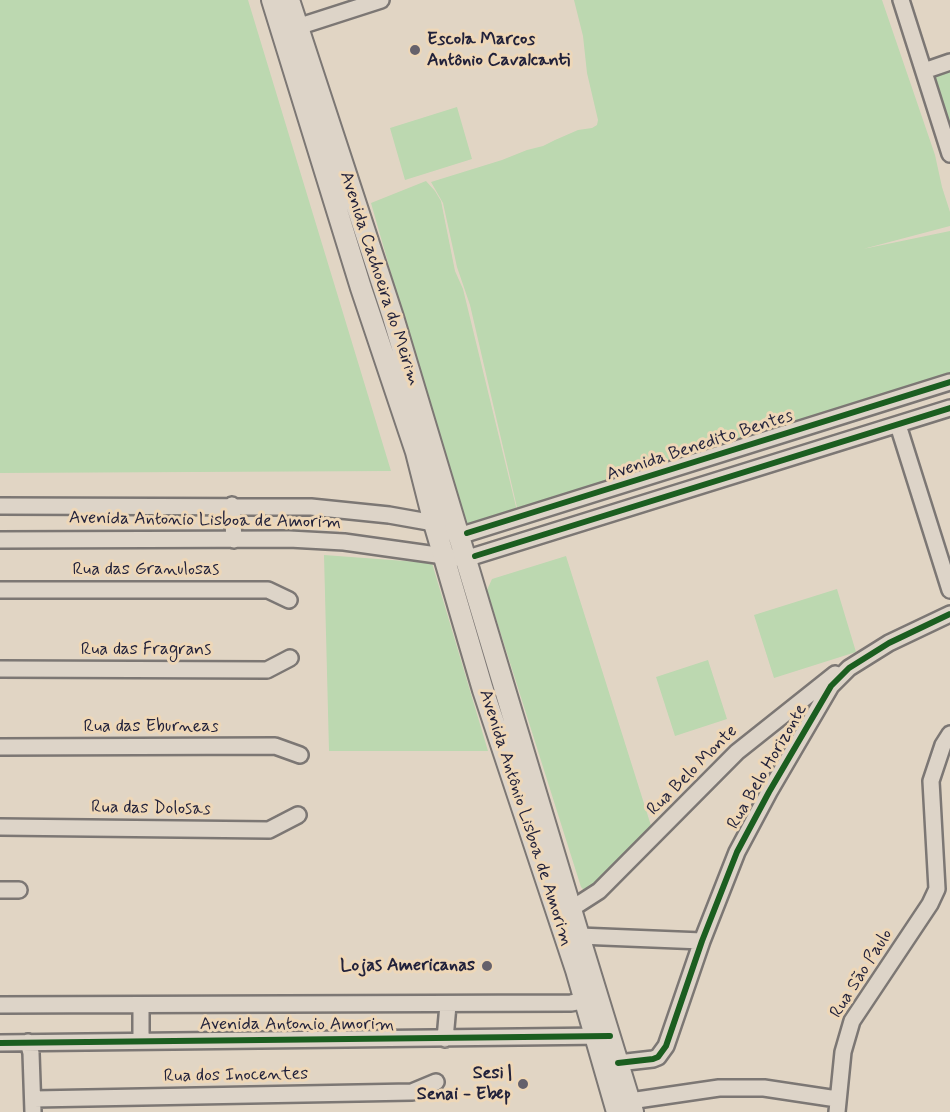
<!DOCTYPE html>
<html>
<head>
<meta charset="utf-8">
<style>
	body { margin:0 }
	canvas { display:block; background:#e1d5c4 }
</style>
</head>
<body>
<canvas width="950" height="1112"></canvas>
<script>
const g = document.querySelector('canvas').getContext('2d');
g.lineJoin = 'round';
function fillPath(path, color) {
  g.fillStyle = color;
  g.fill(path, 'evenodd');
}
function poly(rows) {
  const path = new Path2D();
  for (const r of rows) {
    path.moveTo(r[0], r[1]);
    for (let i = 2; i < r.length; i += 2) path.lineTo(r[i], r[i + 1]);
  }
  return path;
}
function strokePath(path, color, width, dash) {
  g.strokeStyle = color;
  g.lineWidth = width;
  g.lineCap = dash ? 'butt' : 'round';
  g.setLineDash(dash || []);
  g.stroke(path);
}
function drawText(font, color, halo, rows, align = 'center') {
  g.font = font + ' Mynerve,sans-serif';
  g.lineWidth = 6;
  g.setLineDash([]);
  g.textBaseline = 'middle';
  g.strokeStyle = halo;
  g.fillStyle = color;
  for (const [text, x, y, turn = 0] of rows) {
    g.save();
    g.translate(x, y);
    g.rotate((+turn || 0) * Math.PI / 180);
    g.textAlign = isNaN(turn) ? turn : align;
    if (halo) g.strokeText(text, 0, 0);
    g.fillText(text, 0, 0);
    g.restore();
  }
}
const green = poly([
	[0,0,248,0,391,471,0,473],
	[574,0,882,0,935,155,942,187,950,212,950,226,863,249,950,231,950,377,519,516,470,305,457,267,443,203,431,182,502,160,527,150,543,146,555,140,578,130,592,128,597,125,598,120,587,73,583,36],
	[950,67,950,131,932,73],
	[457,107,472,159,405,180,390,128],
	[426,181,435,191,441,201,455,271,463,289,519,519,465,532,371,203],
	[324,555,432,563,488,751,329,751],
	[566,556,653,832,585,891,581,887,487,590,492,579],
	[837,589,856,652,774,678,754,615],
	[708,660,727,719,675,736,656,677]
]);
const minor = poly([
	[901,0,950,154],
	[288,30,381,0],
	[924,71,950,62],
	[898,425,950,590],
	[232,505,234,540],
	[0,506,311,507,389,515,434,523,459,536,950,382],
	[0,540,289,539,344,542,465,559,950,408],
	[0,590,268,590,289,600],
	[0,669,267,670,290,658],
	[0,747,275,746,300,755],
	[0,827,269,830,298,815],
	[0,890,19,890],
	[571,909,599,891,737,752,835,674],
	[579,936,702,941],
	[0,1005,571,1003,593,999],
	[141,1005,141,1041],
	[445,1039,448,1005],
	[28,1042,31,1053,33,1112],
	[0,1043,606,1036],
	[618,1063,653,1059,658,1057,666,1046,702,941,737,852,769,792,831,686,849,668,889,643,950,614],
	[34,1099,412,1092,436,1082],
	[630,1101,719,1088,764,1088,837,1099],
	[837,1112,843,1052,852,1021,930,904,937,889,931,781,943,745,950,734]
]);
const major = poly([
	[272,0,361,288,416,452,434,523,483,690,576,970,617,1112],
	[289,0,393,317,579,936,633,1112]
]);
const cycleway = poly([
	[467,533,950,382],
	[475,556,950,408],
	[0,1043,610,1036],
	[618,1063,653,1059,658,1057,666,1046,702,941,737,852,769,792,831,686,849,668,889,643,950,614]
]);
const markers = [
	[415,50,6,"#65616b"],
	[487,966,6,"#65616b"],
	[523,1084,6,"#65616b"]
];
const poiNames = [
	["Escola Marcos",427,40,"left"],
	["Antônio Cavalcanti",427,61,"left"],
	["Lojas Americanas",475,966],
	["Sesi |",511,1074],
	["Senai - Ebep",511,1095]
];
const streetNames = [
	["Avenida Cachoeira do Meirim",379,279,72],
	["Avenida Benedito Bentes",700,446,-18],
	["Avenida Antonio Lisboa de Amorim",205,521,1],
	["Rua das Granulosas",146,570],
	["Rua das Fragrans",146,650],
	["Rua das Eburneas",151,727],
	["Rua Belo Horizonte",768,767,-60],
	["Rua Belo Monte",693,771,-45],
	["Rua das Dolosas",151,809,1],
	["Avenida Antônio Lisboa de Amorim",525,818,72],
	["Rua São Paulo",862,974,-58],
	["Avenida Antonio Amorim",297,1025],
	["Rua dos Inocentes",236,1076,-1]
];
fillPath(green, '#bcd8b0');
strokePath(minor, '#7c7774', 20);
strokePath(major, '#7c7774', 24);
strokePath(minor, '#ddd4c8', 15);
strokePath(major, '#ddd4c8', 20);
strokePath(cycleway, '#1b5e20', 6);
for (const [x, y, r, color] of markers) {
  const dot = new Path2D();
  dot.arc(x, y, r, 0, 2 * Math.PI);
  g.fillStyle = color;
  g.fill(dot);
  strokePath(dot, '#eed7b7', 2);
}
drawText('bold 18px', '#22223b', '#eed7b7', poiNames, 'right');
drawText('18px', '#22223b', '#eed7b7', streetNames);
</script>
</body>
</html>
